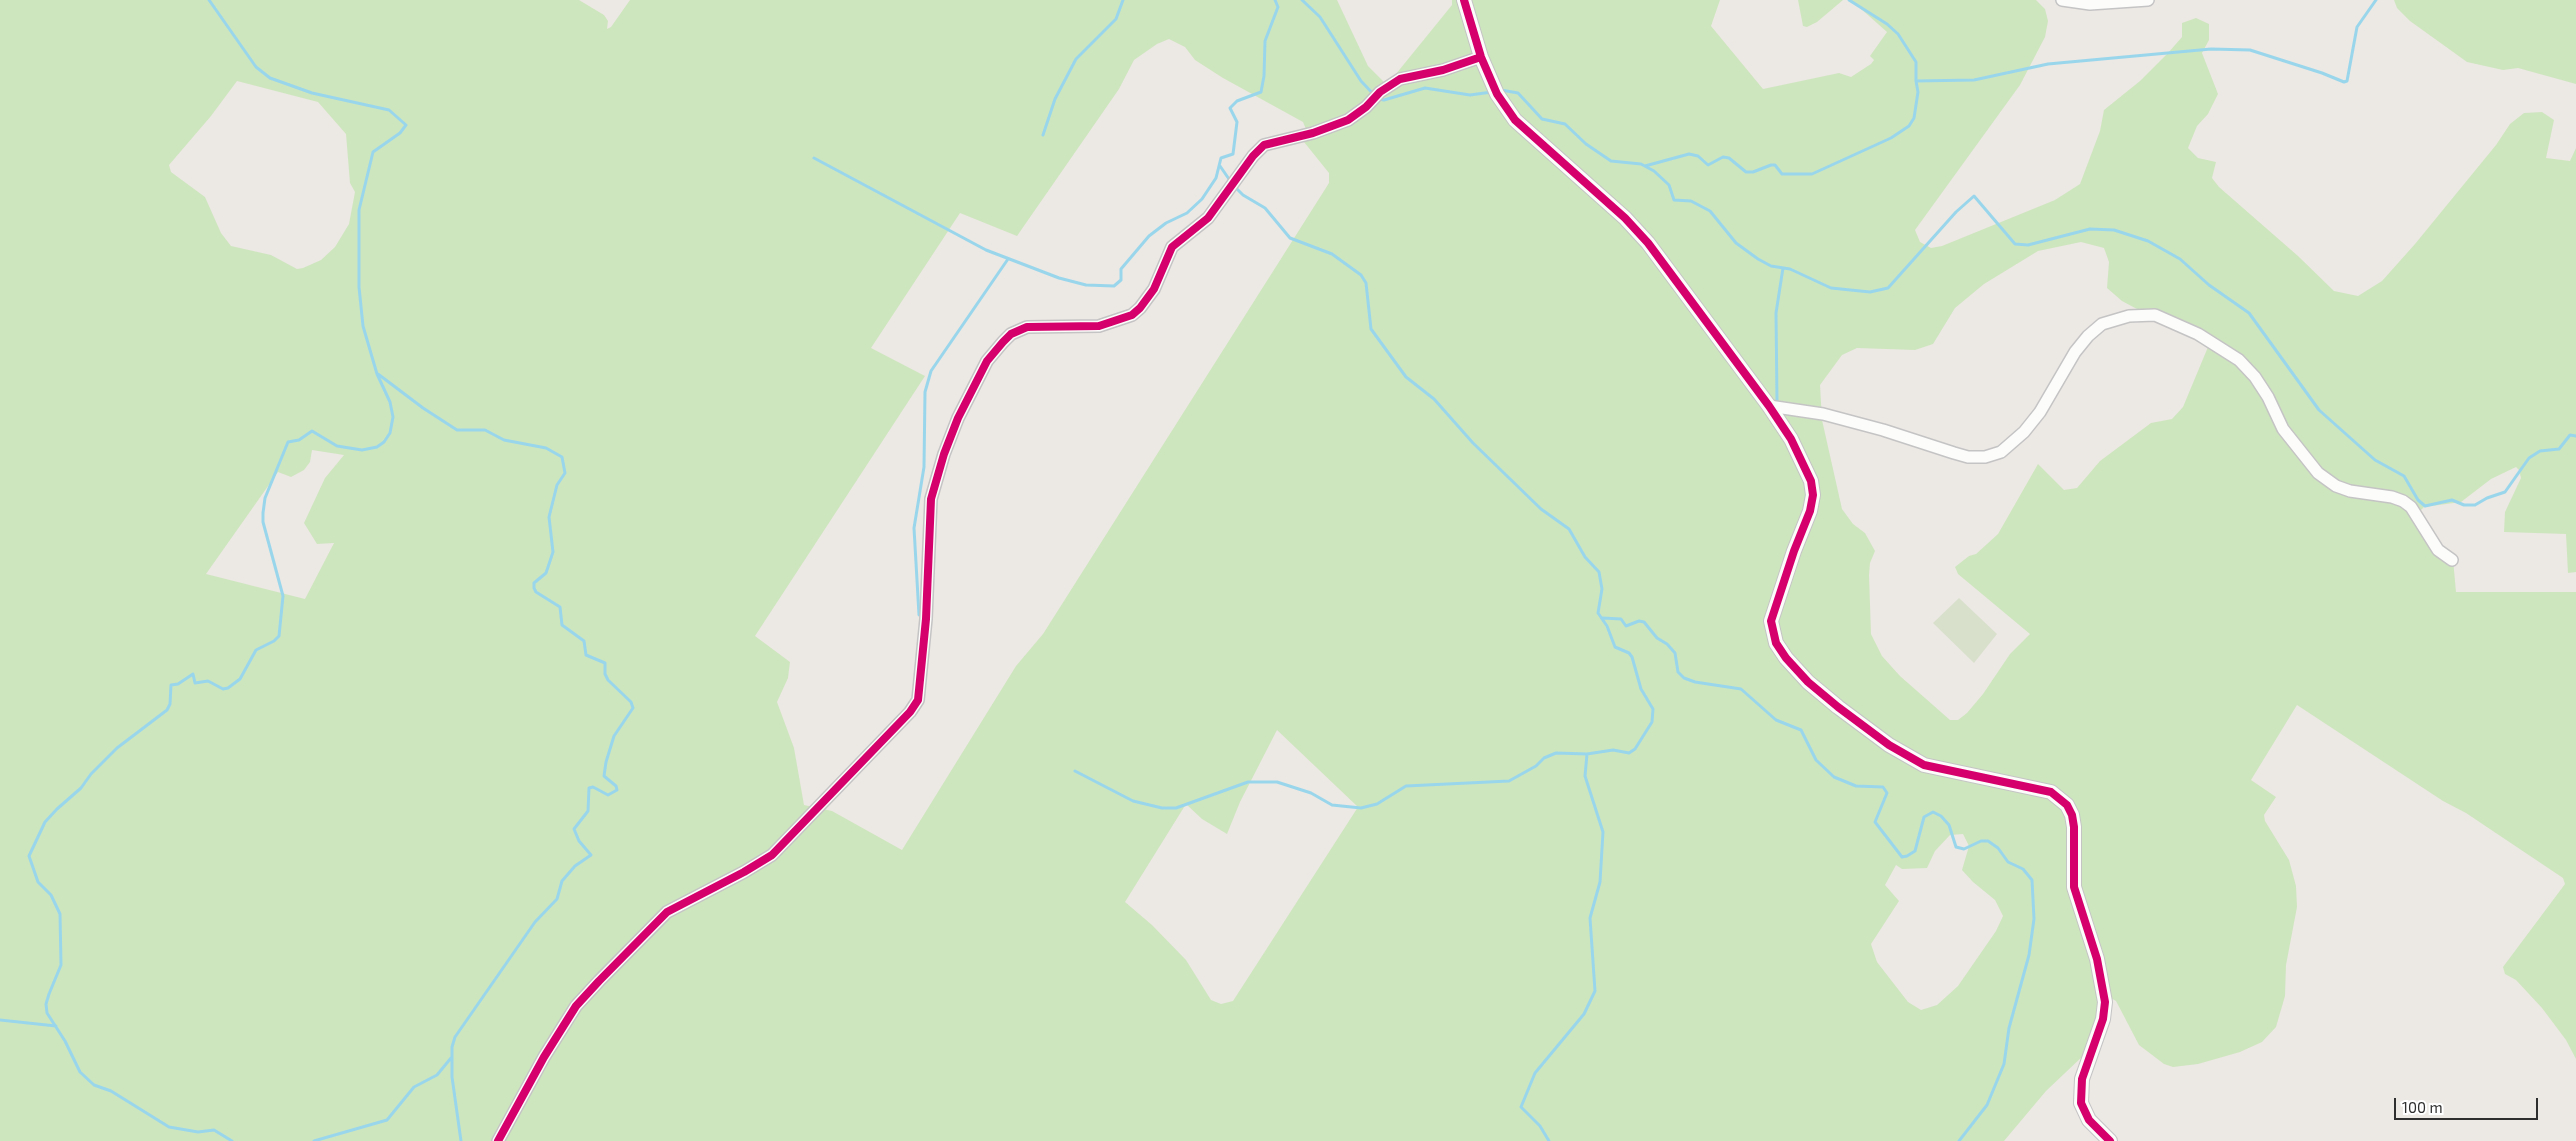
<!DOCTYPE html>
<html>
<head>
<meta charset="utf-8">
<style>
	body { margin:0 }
	#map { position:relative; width:2576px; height:1141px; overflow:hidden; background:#ece8e4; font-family:"Exo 2",sans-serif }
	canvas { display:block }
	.scale { position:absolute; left:2394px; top:1098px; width:144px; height:22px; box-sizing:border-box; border:2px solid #2e2e2e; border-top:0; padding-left:6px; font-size:15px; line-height:18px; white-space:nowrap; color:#2e2e2e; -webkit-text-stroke:4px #fff; paint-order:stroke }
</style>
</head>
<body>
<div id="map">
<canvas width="2576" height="1141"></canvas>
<div class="scale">100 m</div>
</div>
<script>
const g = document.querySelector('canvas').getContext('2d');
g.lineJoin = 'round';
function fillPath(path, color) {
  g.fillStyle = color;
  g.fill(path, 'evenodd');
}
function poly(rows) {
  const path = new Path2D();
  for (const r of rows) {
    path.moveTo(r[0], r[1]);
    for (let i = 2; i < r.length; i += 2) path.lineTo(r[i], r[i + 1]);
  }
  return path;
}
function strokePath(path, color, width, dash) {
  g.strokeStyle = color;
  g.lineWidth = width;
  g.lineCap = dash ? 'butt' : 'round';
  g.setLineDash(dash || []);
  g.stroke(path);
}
const green = poly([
	[0,0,579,0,604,15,608,21,607,29,611,27,630,0,1337,0,1368,66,1387,85,1452,5,1452,0,1720,0,1711,26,1763,89,1839,73,1851,77,1871,64,1874,60,1870,56,1887,32,1851,0,2036,0,2045,9,2048,21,2045,37,2020,85,1915,230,1920,242,1931,248,1942,246,2055,200,2080,184,2100,131,2104,110,2140,81,2168,53,2182,37,2182,23,2196,18,2209,24,2209,40,2202,53,2218,94,2208,114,2197,126,2188,148,2198,158,2216,162,2212,178,2219,187,2298,256,2334,291,2358,296,2382,281,2415,244,2496,145,2510,124,2524,113,2542,112,2554,120,2546,158,2570,161,2576,148,2576,572,2568,573,2566,534,2504,532,2505,512,2521,478,2519,470,2516,467,2491,479,2461,502,2424,507,2419,512,2415,524,2428,546,2441,558,2453,559,2456,592,2576,592,2576,1059,2566,1040,2542,1008,2516,980,2505,974,2503,967,2565,884,2563,878,2466,813,2443,801,2297,705,2251,780,2276,797,2264,815,2265,821,2289,860,2296,886,2297,907,2286,965,2285,996,2276,1027,2262,1042,2240,1052,2198,1064,2173,1067,2164,1064,2139,1045,2116,1001,2109,997,2084,1055,2046,1091,2004,1141,0,1141],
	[1169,39,1185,47,1195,60,1223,78,1303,122,1308,134,1304,142,1329,173,1329,183,1043,634,1016,666,902,850,832,811,804,805,794,748,777,702,788,678,790,662,755,636,925,376,871,348,960,213,1017,236,1119,89,1134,60,1157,44],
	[237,81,318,102,346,134,350,183,355,192,349,224,335,247,321,260,303,268,297,269,271,255,231,246,221,233,205,197,171,172,169,165,211,116],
	[2081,242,2104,248,2109,262,2107,288,2122,301,2208,347,2183,407,2172,419,2151,423,2100,461,2077,488,2064,490,2038,464,1998,534,1976,554,1969,556,1955,567,1958,574,2030,634,2010,654,1983,694,1967,713,1958,720,1950,720,1900,676,1882,656,1871,634,1869,575,1870,563,1875,551,1865,533,1853,524,1842,509,1822,420,1820,385,1842,355,1857,348,1915,350,1933,344,1955,308,1984,284,2038,251],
	[312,450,344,455,325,478,304,523,317,544,334,543,305,599,206,574,278,472,291,477,304,470,310,462],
	[1277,730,1358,807,1233,1001,1221,1004,1211,1000,1186,960,1152,925,1125,902,1186,804,1202,819,1227,834,1240,802],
	[1963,834,1969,846,1962,870,1973,882,1995,900,2003,916,1996,931,1958,986,1937,1005,1921,1010,1908,1002,1877,962,1871,944,1899,901,1885,885,1896,865,1902,869,1927,868,1935,851,1950,835],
	[1798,0,1843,0,1817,22,1807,27,1803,26],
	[2394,0,2576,0,2576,84,2518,68,2503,70,2467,62,2410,21,2397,8]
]);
const cemetery = poly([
	[1959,598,1997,634,1974,663,1933,623]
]);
const stream = poly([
	[209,0,256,67,270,78,312,93,389,110,406,125,400,133,373,152,359,210,359,287,363,326,377,374,390,402,393,417,390,433,384,442,377,447,362,450,337,446,312,431,299,440,288,442,265,498,263,513,263,522,283,596,279,636,274,641,256,650,240,679,228,688,223,689,208,681,195,683,193,674,178,684,171,685,170,704,167,710,117,748,91,774,81,788,57,809,45,822,29,856,38,882,51,895,60,914,61,965,49,994,46,1004,47,1013,65,1041,80,1072,94,1085,111,1091,169,1127,198,1132,214,1130,232,1141],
	[1302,0,1320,17,1361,81,1378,99,1384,100,1425,88,1470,95,1492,92],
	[1916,81,1974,80,2048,64,2211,49,2250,50,2322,73,2344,82,2347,81,2357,27,2376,0],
	[1501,90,1518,93,1542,119,1565,124,1586,144,1611,161,1641,164,1654,171,1669,185,1674,200,1691,201,1710,211,1736,243,1758,259,1771,266,1790,269,1831,288,1870,292,1888,288,1956,212,1974,196,2015,244,2028,245,2090,229,2114,230,2148,241,2180,259,2209,285,2249,313,2319,410,2375,460,2404,476,2418,500,2425,506,2452,500,2464,505,2475,505,2487,498,2505,492,2529,458,2540,451,2559,449,2570,435,2576,436],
	[1043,135,1055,99,1076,59,1116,19,1123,0],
	[814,158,986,250,1059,278,1086,285,1114,286,1121,280,1121,269,1149,236,1166,223,1187,213,1202,199,1216,178,1221,158,1233,154,1237,122,1230,108,1237,101,1261,92,1264,76,1265,41,1278,7,1275,0],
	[1220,166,1231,182],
	[1645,166,1689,154,1698,156,1708,165,1723,157,1729,158,1746,172,1753,172,1771,165,1775,165,1782,174,1812,174,1891,138,1909,126,1914,118,1918,92,1916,81,1916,62,1898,34,1887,24,1849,0],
	[378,374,423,408,457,430,485,430,504,440,546,448,562,457,565,473,557,485,549,517,553,552,546,573,534,583,534,588,536,592,560,607,562,625,584,641,586,655,605,663,605,674,608,680,631,702,633,708,614,736,606,762,604,776,616,786,617,790,608,795,593,787,589,788,588,811,574,829,579,841,591,855,575,866,562,881,557,899,535,922,455,1037,452,1047,452,1077,461,1141],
	[1777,400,1776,313,1783,268],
	[919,615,914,528,924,467,925,392,931,371,1008,259],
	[1603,618,1621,619,1626,626,1639,621,1644,622,1657,638,1667,644,1675,653,1678,672,1684,678,1695,682,1741,689,1776,720,1801,730,1816,760,1834,777,1856,786,1883,787,1887,793,1875,822,1902,857,1907,856,1915,851,1924,817,1933,812,1941,816,1949,825,1956,847,1964,849,1981,841,1988,841,1998,848,2008,862,2023,869,2032,880,2034,919,2029,955,2009,1028,2004,1064,1987,1105,1959,1141],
	[1075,771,1133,801,1162,808,1176,808,1248,782,1277,782,1311,793,1332,805,1361,808,1377,804,1406,786,1509,781,1536,766,1544,758,1556,753,1587,754,1613,750,1629,753,1635,749,1652,722,1653,709,1641,689,1632,657,1629,653,1615,647,1607,626,1598,613,1602,589,1599,572,1585,557,1569,529,1541,509,1473,443,1434,399,1406,377,1371,329,1366,283,1361,275,1332,254,1290,238,1265,208,1243,195,1235,187],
	[0,1020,56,1026],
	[314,1141,387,1120,414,1087,437,1075,451,1058],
	[1549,1141,1540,1126,1521,1107,1535,1073,1584,1014,1595,991,1590,918,1600,882,1603,832,1585,776,1587,754]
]);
const minor = poly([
	[2062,0,2090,4,2148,0],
	[1769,406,1823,414,1883,430,1954,453,1968,457,1985,457,2001,452,2024,432,2040,412,2075,352,2088,336,2102,324,2129,316,2155,315,2198,334,2239,360,2255,377,2268,397,2283,429,2318,473,2336,486,2350,491,2392,497,2403,501,2411,507,2438,550,2452,560],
	[498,1141,544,1057,576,1006,599,981,667,912,744,872,772,855,910,712,918,700,926,619,931,499,944,454,958,418,987,361,1003,342,1011,334,1027,327,1099,326,1132,315,1140,308,1154,289,1172,247,1208,218,1253,156,1264,145,1313,133,1348,120,1366,107,1380,92,1400,79,1443,70,1481,57]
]);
const tertiary = poly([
	[1464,0,1481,57,1497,94,1515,120,1625,218,1648,243,1769,406,1791,439,1811,481,1813,495,1810,511,1794,551,1771,621,1776,643,1786,658,1808,682,1838,707,1889,745,1924,765,2051,792,2067,805,2072,815,2074,827,2074,887,2097,959,2105,1002,2103,1019,2082,1079,2081,1103,2089,1120,2110,1141]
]);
const cycleway = poly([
	[1464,0,1481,57,1497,94,1515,120,1625,218,1648,243,1769,406,1791,439,1811,481,1813,495,1810,511,1794,551,1771,621,1776,643,1786,658,1808,682,1838,707,1889,745,1924,765,2051,792,2067,805,2072,815,2074,827,2074,887,2097,959,2105,1002,2103,1019,2082,1079,2081,1103,2089,1120,2110,1141],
	[498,1141,544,1057,576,1006,599,981,667,912,744,872,772,855,910,712,918,700,926,619,931,499,944,454,958,418,987,361,1003,342,1011,334,1027,327,1099,326,1132,315,1140,308,1154,289,1172,247,1208,218,1253,156,1264,145,1313,133,1348,120,1366,107,1380,92,1400,79,1443,70,1481,57]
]);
fillPath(green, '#cee6be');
fillPath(cemetery, '#d8e0cc');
strokePath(stream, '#99d6ec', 3);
strokePath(minor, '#c5c4c5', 14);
strokePath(tertiary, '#c5c4c5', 16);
strokePath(minor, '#fcfcfb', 11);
strokePath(tertiary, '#fcfcfb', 14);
strokePath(cycleway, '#d6006c', 8);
</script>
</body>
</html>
